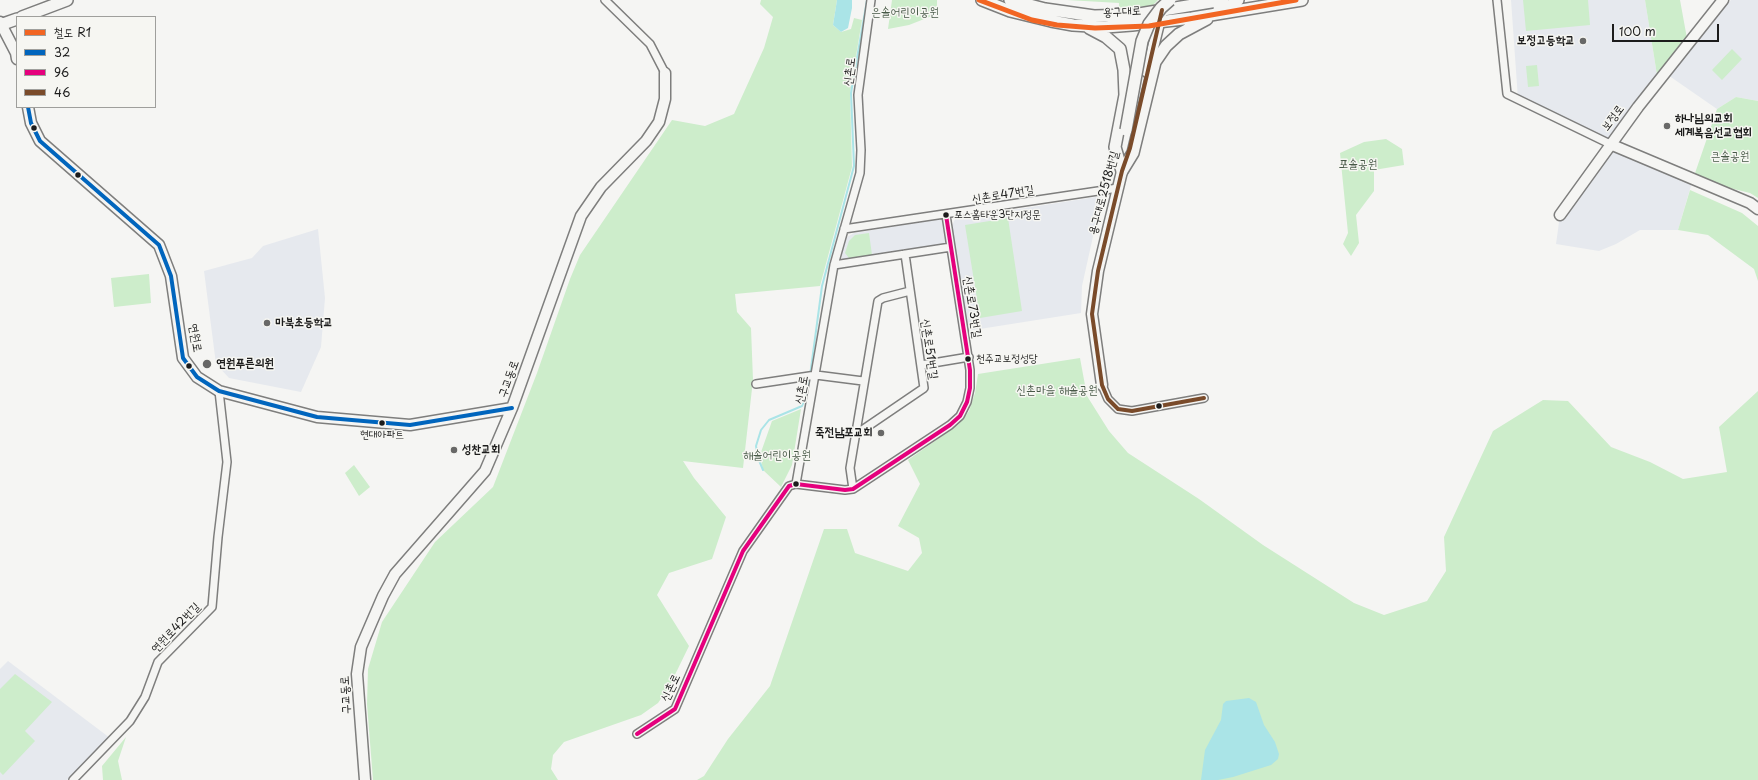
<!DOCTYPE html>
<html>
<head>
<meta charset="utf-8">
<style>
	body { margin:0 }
	#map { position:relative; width:1758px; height:780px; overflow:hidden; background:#f5f5f3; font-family:"Playpen Sans","Poor Story",sans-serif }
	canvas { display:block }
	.legend { position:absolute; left:16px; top:16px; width:140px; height:92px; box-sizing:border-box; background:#f6f6f2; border:1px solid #9f9f9c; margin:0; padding:5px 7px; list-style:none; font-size:12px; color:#1c1c1c }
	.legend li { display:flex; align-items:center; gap:8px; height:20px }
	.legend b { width:20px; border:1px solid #9f9f9c }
	.scale { position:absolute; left:1612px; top:24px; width:107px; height:18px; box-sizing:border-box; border:2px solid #1c1c1c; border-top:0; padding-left:5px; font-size:12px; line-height:14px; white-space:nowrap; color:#1c1c1c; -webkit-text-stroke:3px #f6f6f2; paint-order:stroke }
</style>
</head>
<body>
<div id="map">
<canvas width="1758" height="780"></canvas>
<ul class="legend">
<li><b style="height:5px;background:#f26522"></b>철도 R1</li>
<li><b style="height:5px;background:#0065bd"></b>32</li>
<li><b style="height:5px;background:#e5007d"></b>96</li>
<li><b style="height:5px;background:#7a4b2a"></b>46</li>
</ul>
<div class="scale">100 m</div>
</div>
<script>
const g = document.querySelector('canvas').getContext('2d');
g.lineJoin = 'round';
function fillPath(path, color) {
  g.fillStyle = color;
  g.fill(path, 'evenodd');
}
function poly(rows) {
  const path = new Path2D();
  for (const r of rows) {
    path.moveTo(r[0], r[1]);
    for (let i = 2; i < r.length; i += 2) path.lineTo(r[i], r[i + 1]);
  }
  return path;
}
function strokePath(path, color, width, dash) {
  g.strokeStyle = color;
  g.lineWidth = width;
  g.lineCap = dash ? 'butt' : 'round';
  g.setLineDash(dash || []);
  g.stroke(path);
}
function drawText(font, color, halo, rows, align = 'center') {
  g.font = font + ' "Playpen Sans","Poor Story",sans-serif';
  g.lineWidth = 3;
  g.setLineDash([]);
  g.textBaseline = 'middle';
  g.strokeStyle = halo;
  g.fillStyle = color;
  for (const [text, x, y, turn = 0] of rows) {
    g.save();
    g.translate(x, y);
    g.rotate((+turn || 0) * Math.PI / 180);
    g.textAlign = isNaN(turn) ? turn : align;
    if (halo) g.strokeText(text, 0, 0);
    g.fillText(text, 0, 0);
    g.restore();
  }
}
const built = poly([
	[1511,0,1645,0,1658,81,1611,144,1693,179,1678,230,1640,230,1616,244,1599,251,1556,244,1560,215,1610,144,1518,99],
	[1731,0,1758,0,1758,101,1736,97,1717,109,1665,73],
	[1102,196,1082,286,1081,313,967,331,952,226,955,219],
	[942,219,946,245,844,261,842,259,842,249,847,237,854,233],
	[318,229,325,298,321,347,301,392,229,378,216,364,204,271,252,258,263,246],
	[8,661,110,738,67,780,0,780,0,669]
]);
const green = poly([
	[761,0,837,0,833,25,841,32,851,29,854,18,862,20,850,92,852,167,820,286,735,294,737,312,751,328,753,380,743,468,683,461,694,478,726,517,712,559,669,573,657,595,689,646,669,687,658,703,641,715,564,742,553,755,551,769,558,780,373,780,367,704,368,669,382,622,435,542,493,487,537,373,570,279,580,255,672,120,705,126,734,114,764,48,773,17,760,4],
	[892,0,937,0,937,14,909,25,888,29],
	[1067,0,1158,0,1152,6,1119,8,1119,3],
	[1523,0,1588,0,1590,25,1526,31],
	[1645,0,1680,0,1688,44,1658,81],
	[1732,49,1742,59,1722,80,1712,70],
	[1537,65,1539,86,1528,87,1526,66],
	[1736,97,1758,101,1758,198,1750,193,1693,179,1717,109],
	[1386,139,1402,149,1404,165,1374,170,1374,191,1356,215,1359,243,1351,256,1343,244,1348,233,1340,153,1364,142],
	[1690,190,1742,213,1758,226,1758,281,1754,269,1708,235,1678,230],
	[1008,218,1022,311,980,318,965,225],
	[869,233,872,255,849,258,845,253,849,241,855,235],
	[149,274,151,303,114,307,111,278],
	[1080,358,1087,396,1109,431,1128,453,1199,499,1263,545,1354,603,1384,615,1427,601,1446,571,1444,537,1493,431,1543,400,1568,401,1611,447,1650,462,1683,479,1727,472,1719,427,1758,391,1758,780,697,780,704,776,728,739,770,686,824,529,847,529,855,553,908,571,922,553,919,538,898,526,920,484,908,460,959,424,969,411,975,393,978,374],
	[801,409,792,465,781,487,763,470,760,455,772,421],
	[354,465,370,487,359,496,345,473],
	[15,674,52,702,25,731,35,741,3,775,0,772,0,689],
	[126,737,118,761,122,780,103,780,102,766]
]);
const water = poly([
	[837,0,852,0,852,8,848,28,841,32,833,25],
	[1249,698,1256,702,1264,725,1275,742,1279,754,1278,759,1271,765,1233,777,1218,780,1201,780,1205,750,1221,720,1223,704,1226,701]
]);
const stream = poly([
	[763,470,758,458,756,446,761,430,769,420,802,406,808,391,822,286,854,166,851,93,867,0]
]);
const street = poly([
	[605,0,650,44,665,73],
	[1497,0,1507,94,1610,144],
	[844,229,1118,188],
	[834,265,951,247],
	[921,365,969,357],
	[756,384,816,375,863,381],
	[1102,385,1108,399,1118,409,1132,411,1204,398],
	[855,435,924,388,905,254],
	[796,484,834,265,860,173,861,150,858,95,871,0],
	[853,489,850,468,878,301,883,298,910,291],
	[637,734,675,709,743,551,789,486,796,484,845,490,853,489,950,425,960,416,967,402,970,388,970,370,946,215],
	[73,780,130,721,145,697,158,662,212,607,218,537,227,462,219,391]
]);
const secondary = poly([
	[0,22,16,53,17,59],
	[1147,72,1161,15],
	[28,107,31,123,40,141,159,245,171,276,183,358,197,377,219,391,317,417,410,425,512,408],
	[1610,144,1750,203,1758,209],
	[1560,215,1638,107,1723,0],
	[1102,385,1092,314,1098,271,1124,163],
	[365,780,357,674,361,647,383,596,395,574,485,471,512,408,581,216,601,187,646,141,659,122,665,99,665,73]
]);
const primary = poly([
	[982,0,1010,11,1051,21,1073,25,1106,27,1132,25,1192,18,1302,0],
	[1010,0,1045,9,1094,16,1133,15,1223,0],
	[1219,9,1229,7,1238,0],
	[22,17,67,0],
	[0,25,17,19],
	[1089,28,1106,37,1120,49,1124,70,1125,95,1115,147,1122,171],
	[1122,171,1133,153,1155,62,1166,46,1179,34,1207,19]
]);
const primaryBridge = poly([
	[1126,130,1142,41,1149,24,1161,8,1170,0]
]);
const bus1 = poly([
	[28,107,31,123,40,141,159,245,171,276,183,358,197,377,219,391,317,417,410,425,512,408]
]);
const bus2 = poly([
	[637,734,675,709,743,551,789,486,796,484,845,490,853,489,950,425,960,416,967,402,970,388,970,370,946,215]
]);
const bus3 = poly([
	[1162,10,1130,148,1122,171,1098,271,1092,314,1102,385,1108,399,1118,409,1132,411,1204,398]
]);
const rail1 = poly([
	[979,0,1032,20,1057,25,1095,28,1149,26,1296,0]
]);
const markers = [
	[1583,41,4,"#686867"],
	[1667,126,4,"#686867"],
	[34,128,3.5,"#1c1c1c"],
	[78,175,3.5,"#1c1c1c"],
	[946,215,3.5,"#1c1c1c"],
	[267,323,4,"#686867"],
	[968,359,3.5,"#1c1c1c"],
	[207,364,5,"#686867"],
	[189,366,3.5,"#1c1c1c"],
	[1159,406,3.5,"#1c1c1c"],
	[382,423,3.5,"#1c1c1c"],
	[881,433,4,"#686867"],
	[454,450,4,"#686867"],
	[796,484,3.5,"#1c1c1c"]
];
const busNames = [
	["포스홈타운3단지정문",954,215],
	["천주교보정성당",976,359],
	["현대아파트",382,435,"center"]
];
const streetNames = [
	["용구대로",1122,12,-3],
	["신촌로",850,72,-83],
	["보정로",1613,118,-53],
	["용구대로2518번길",1104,193,-75],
	["신촌로47번길",1003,195,-9],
	["신촌로73번길",972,307,81],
	["연원로",195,338,80],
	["신촌로51번길",929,349,82],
	["구교동로",509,379,-70],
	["신촌로",802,390,-80],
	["연원로42번길",176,628,-46],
	["신촌로",671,688,-64],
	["구교동로",346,695,-93]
];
const parkNames = [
	["은솔어린이공원",905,13],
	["큰솔공원",1730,157],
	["포솔공원",1358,165],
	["신촌마을 해솔공원",1057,391],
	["해솔어린이공원",777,456]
];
const poiNames = [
	["보정고등학교",1575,41,"right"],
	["하나님의교회",1675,119],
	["세계복음선교협회",1675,133],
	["마북초등학교",275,323],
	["연원푸른의원",216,364],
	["죽전남포교회",873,433,"right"],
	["성찬교회",462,450]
];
fillPath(built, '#e6e9ee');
fillPath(green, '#cdedcb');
fillPath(water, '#aae4e7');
strokePath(stream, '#aae4e7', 2);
strokePath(street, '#7e7e7d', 10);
strokePath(secondary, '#7e7e7d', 13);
strokePath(primary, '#7e7e7d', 14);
strokePath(street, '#f5f5f3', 7);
strokePath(secondary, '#f5f5f3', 10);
strokePath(primary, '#f5f5f3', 11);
strokePath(primaryBridge, '#7e7e7d', 14, []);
strokePath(primaryBridge, '#f5f5f3', 11);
strokePath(bus1, '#0065bd', 4);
strokePath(bus2, '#e5007d', 4);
strokePath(bus3, '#7a4b2a', 4);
strokePath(rail1, '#f26522', 5);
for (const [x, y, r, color] of markers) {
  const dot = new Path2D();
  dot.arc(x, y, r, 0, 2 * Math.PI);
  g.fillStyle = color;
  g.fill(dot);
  strokePath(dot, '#f6f6f2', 1.5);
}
drawText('11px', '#1c1c1c', '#f6f6f2', busNames, 'left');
drawText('12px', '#1c1c1c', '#f6f6f2', streetNames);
drawText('12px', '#475947', '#f6f6f2', parkNames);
drawText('bold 12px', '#1c1c1c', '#f6f6f2', poiNames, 'left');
</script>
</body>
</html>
